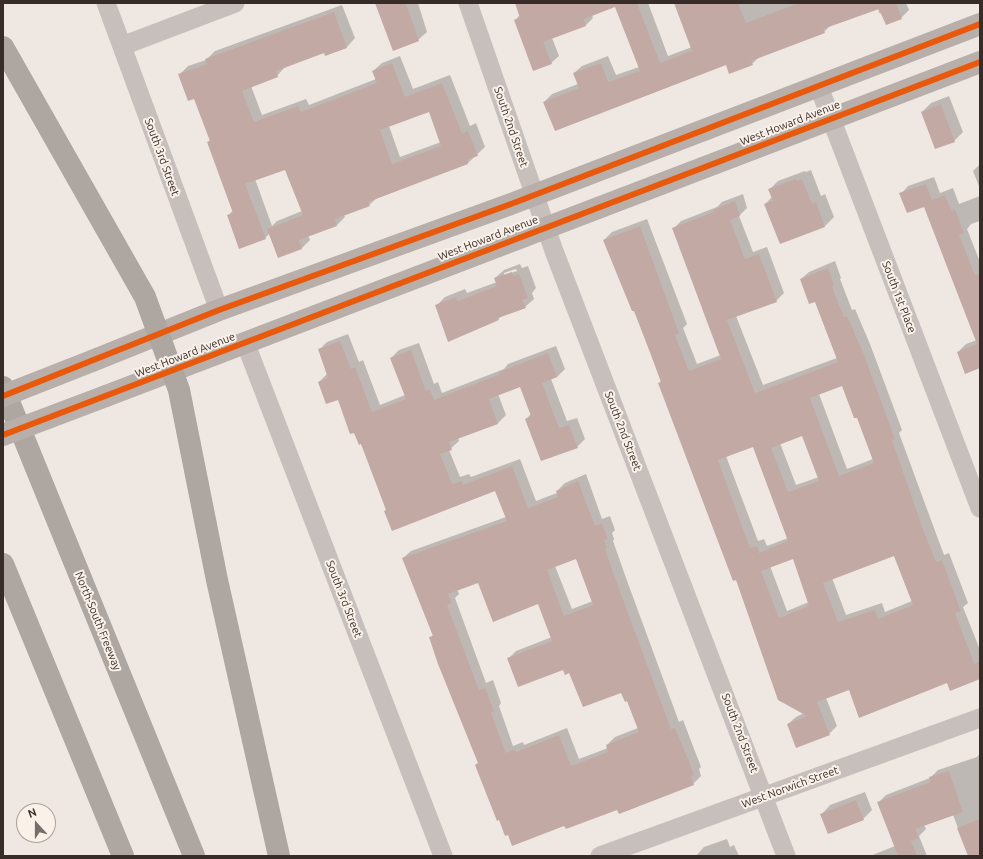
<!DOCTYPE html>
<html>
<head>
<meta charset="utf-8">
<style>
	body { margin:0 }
	#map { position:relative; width:983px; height:859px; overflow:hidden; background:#eee7e2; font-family:Ubuntu,sans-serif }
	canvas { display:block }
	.frame { position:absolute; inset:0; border:4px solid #382c28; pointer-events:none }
	.north { position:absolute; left:16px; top:803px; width:40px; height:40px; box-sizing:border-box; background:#faf1e9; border:1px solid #aca29c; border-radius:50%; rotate:339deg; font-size:11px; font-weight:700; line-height:16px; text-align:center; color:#382c28 }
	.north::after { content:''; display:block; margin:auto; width:14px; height:18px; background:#786d69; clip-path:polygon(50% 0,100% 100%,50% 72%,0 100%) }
</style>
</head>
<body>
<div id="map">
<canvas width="983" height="859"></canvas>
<div class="frame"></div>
<div class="north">N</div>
</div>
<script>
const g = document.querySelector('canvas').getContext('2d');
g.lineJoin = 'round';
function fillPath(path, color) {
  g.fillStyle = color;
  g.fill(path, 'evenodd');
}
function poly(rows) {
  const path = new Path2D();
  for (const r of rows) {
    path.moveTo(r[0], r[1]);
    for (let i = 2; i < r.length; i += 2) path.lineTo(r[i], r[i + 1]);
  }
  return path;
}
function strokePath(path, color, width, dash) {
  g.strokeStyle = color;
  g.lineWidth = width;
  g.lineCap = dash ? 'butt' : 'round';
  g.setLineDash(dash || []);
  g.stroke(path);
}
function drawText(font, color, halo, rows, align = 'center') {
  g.font = font + ' Ubuntu,sans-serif';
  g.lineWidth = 4;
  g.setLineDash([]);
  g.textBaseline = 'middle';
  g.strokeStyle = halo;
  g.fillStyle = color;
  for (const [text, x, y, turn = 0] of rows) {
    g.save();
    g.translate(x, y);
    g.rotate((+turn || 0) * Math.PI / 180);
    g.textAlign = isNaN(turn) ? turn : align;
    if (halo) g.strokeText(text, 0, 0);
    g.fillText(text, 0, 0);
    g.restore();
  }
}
const shadow = poly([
	[387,3,418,3,427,32,418,40],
	[516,3,588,3,593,18,586,25,552,38,559,56,551,63,515,20,520,15],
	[615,3,648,3,668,56,692,47,675,3,906,3,909,10,901,18,879,13,878,8,831,25,824,32,759,57,752,64,726,64,544,102,552,94,578,84,574,73,582,66,608,56,616,75,639,67],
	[342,5,355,38,347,47,325,55,324,52,285,67,277,76,251,86,262,115,306,99,309,105,376,79,373,71,382,63,400,56,413,89,450,75,470,126,476,123,485,147,468,163,377,198,369,205,344,215,345,217,337,225,308,235,310,240,302,248,279,257,270,233,265,238,228,216,233,210,208,142,210,140,195,98,179,75,188,66,206,60,215,51],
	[430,110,441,142,400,157,389,126],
	[286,169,302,211,277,221,272,226,255,179],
	[949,96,963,132,954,141,922,112,931,103],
	[980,164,980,189,973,171],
	[811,170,821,196,825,194,834,217,825,226,780,243,765,204,772,197,769,190,778,181,805,171,806,172],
	[934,177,940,193,953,188,959,204,980,196,980,221,971,224,967,229,980,262,980,367,958,352,966,344,977,340,925,206,901,194,908,186],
	[743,194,747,208,739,216,753,252,767,247,784,293,776,301,736,316,763,385,837,358,815,301,801,279,809,272,835,261,841,278,840,279,852,310,855,309,870,344,902,430,899,433,931,520,944,555,949,553,968,603,963,607,980,650,980,678,849,689,826,698,837,726,829,734,788,724,796,717,804,713,736,579,659,383,661,381,635,309,604,240,612,232,647,219,687,324,683,328,697,364,721,355,674,228,681,221,717,207,722,202],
	[843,385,857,416,873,459,847,469,819,394],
	[803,435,819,477,796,485,780,443],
	[753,446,788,538,767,546,764,539,758,541,726,456],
	[894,555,912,601,885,612,882,603,846,615,832,578],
	[794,557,809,602,787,611,770,566],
	[520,264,522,268,528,266,536,288,532,293,534,299,525,307,502,316,498,319,436,306,445,297,465,289,467,293,497,282,495,278,504,270],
	[516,269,517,271,504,275,504,273],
	[348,334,359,362,363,360,380,405,405,395,391,358,399,350,419,343,434,384,438,382,442,393,504,369,508,364,556,346,565,369,557,377,551,379,567,421,577,418,585,439,577,447,526,419,531,414,521,386,498,394,506,415,498,423,458,437,459,441,449,450,460,477,469,474,471,477,520,459,536,501,557,493,557,491,565,483,586,474,602,519,610,516,615,530,612,533,614,539,613,541,626,578,679,722,683,720,701,767,699,769,701,776,693,784,565,825,479,762,431,637,434,634,403,558,411,551,506,517,496,489,387,509,362,443,338,399,319,382,327,374,319,350,327,342],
	[576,558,593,601,572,609,555,566],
	[479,582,539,603,552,637,516,651,508,659,564,669,622,691,627,700,638,728,615,737,607,745,608,748,579,759,567,728,524,745,523,742,513,746,499,706,501,703,493,680,486,683,455,598,459,594,457,589],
	[980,753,980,856,969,856,953,815,924,825,926,829,919,836,927,856,870,856,895,846,878,803,886,795,930,778,938,770,977,757],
	[865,792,872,810,863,819,822,814,830,805],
	[727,839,730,847,734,845,739,856,696,856,704,847]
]);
const building = poly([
	[375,3,406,3,419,41,393,51],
	[515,3,637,3,660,63,692,51,674,3,738,3,746,23,799,3,896,3,902,19,886,25,879,9,823,29,825,33,751,61,753,65,729,74,726,65,555,131,543,102,579,88,573,73,601,63,608,82,640,71,615,7,584,19,586,26,543,42,552,64,533,71,514,20,520,18],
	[334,12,347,48,325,56,324,53,276,71,278,77,242,91,254,122,298,106,301,112,377,83,372,71,392,63,405,97,442,83,462,133,468,131,478,156,468,159,468,164,368,202,370,206,335,219,337,226,299,240,302,249,278,258,267,229,303,215,285,170,245,184,266,239,239,249,227,215,233,213,207,142,210,141,194,99,188,101,178,74,207,64,205,59],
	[429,112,441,146,392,164,380,130],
	[941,104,955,142,935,149,921,112],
	[796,179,797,181,802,179,812,204,816,202,825,227,780,244,764,204,773,201,768,189],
	[926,184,932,200,945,195,952,211,955,209,964,233,959,235,975,275,980,274,980,368,965,374,957,352,977,344,924,207,907,213,899,193],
	[735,201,740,216,730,220,745,259,759,254,777,302,727,320,755,393,838,362,815,302,809,304,800,279,828,268,834,286,832,287,844,317,847,316,863,352,895,439,892,440,923,529,936,562,942,560,961,611,955,613,971,655,974,664,980,661,980,679,950,691,947,683,859,718,849,690,817,702,830,735,796,748,787,724,807,716,778,700,736,580,733,581,658,383,661,382,651,355,634,311,632,311,603,240,640,226,679,333,675,335,689,371,721,359,672,228,714,212,713,210],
	[842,386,854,418,857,418,874,463,839,476,810,398],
	[802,436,819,481,788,492,771,448],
	[753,447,788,541,759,553,757,546,750,548,718,460],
	[894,556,913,605,878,619,875,610,838,622,823,583],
	[793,559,809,606,779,618,761,571],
	[512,272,513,276,519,274,528,298,522,300,526,308,498,318,499,320,448,342,435,305,456,297,458,301,497,286,494,278],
	[340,341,351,369,355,367,372,412,406,399,390,358,411,350,426,391,430,389,434,400,500,374,499,372,548,353,557,377,542,383,559,428,569,425,578,448,541,461,525,419,531,416,520,387,489,399,498,424,449,442,452,450,440,454,452,484,462,481,463,485,512,466,528,508,558,497,556,491,578,481,595,526,602,523,608,539,604,540,607,548,605,549,618,586,671,729,675,728,688,759,694,775,691,776,694,785,619,814,617,810,566,829,564,826,512,846,508,835,505,836,499,820,497,821,475,765,478,763,438,664,429,637,433,636,402,558,507,521,495,491,392,531,384,511,386,510,361,444,359,445,354,433,350,434,338,400,326,404,318,382,328,378,318,349],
	[576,559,593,605,564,616,547,570],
	[478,583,493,622,538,604,552,641,507,658,518,687,563,670,565,675,569,673,583,707,621,693,625,702,627,701,639,732,606,745,608,752,571,766,559,735,516,752,515,749,506,753,491,713,494,711,485,688,479,690,447,605,452,603,448,594],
	[949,771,963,812,915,829,919,838,911,841,917,856,898,856,877,802,931,782,929,777],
	[856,800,864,820,828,834,820,814],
	[980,819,980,856,968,856,957,828]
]);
const minor = poly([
	[106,3,219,310],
	[468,3,554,251,786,856],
	[122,46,235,3],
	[819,87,980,508],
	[245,342,443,856],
	[600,856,980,718]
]);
const secondary = poly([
	[92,361,219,310,511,204,980,24],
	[106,396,980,62]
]);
const motorway = poly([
	[3,47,145,297,179,390,217,580,279,856],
	[3,387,194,856],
	[3,564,123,856]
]);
const secondaryBridge = poly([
	[3,396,92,361],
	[3,435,106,396]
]);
const cycleway = poly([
	[3,396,219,310,511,204,980,24],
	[3,435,980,62]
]);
const streetNames = [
	["West Howard Avenue",790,123,-21],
	["South 2nd Street",511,127,71],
	["South 3rd Street",162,157,70],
	["West Howard Avenue",488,238,-21],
	["South 1st Place",899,297,69],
	["West Howard Avenue",185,355,-21],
	["South 2nd Street",623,431,69],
	["South 3rd Street",344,599,69],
	["North-South Freeway",98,621,68],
	["South 2nd Street",740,733,69],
	["West Norwich Street",790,787,-20]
];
fillPath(shadow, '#0003');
fillPath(building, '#c2a9a3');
strokePath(minor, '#c7bfbb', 19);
strokePath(secondary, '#b8afab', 22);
strokePath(motorway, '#ada6a1', 22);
strokePath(secondaryBridge, '#b8afab', 22);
strokePath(cycleway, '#e8590c', 6);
drawText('11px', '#382c28', '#faf1e9', streetNames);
</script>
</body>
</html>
